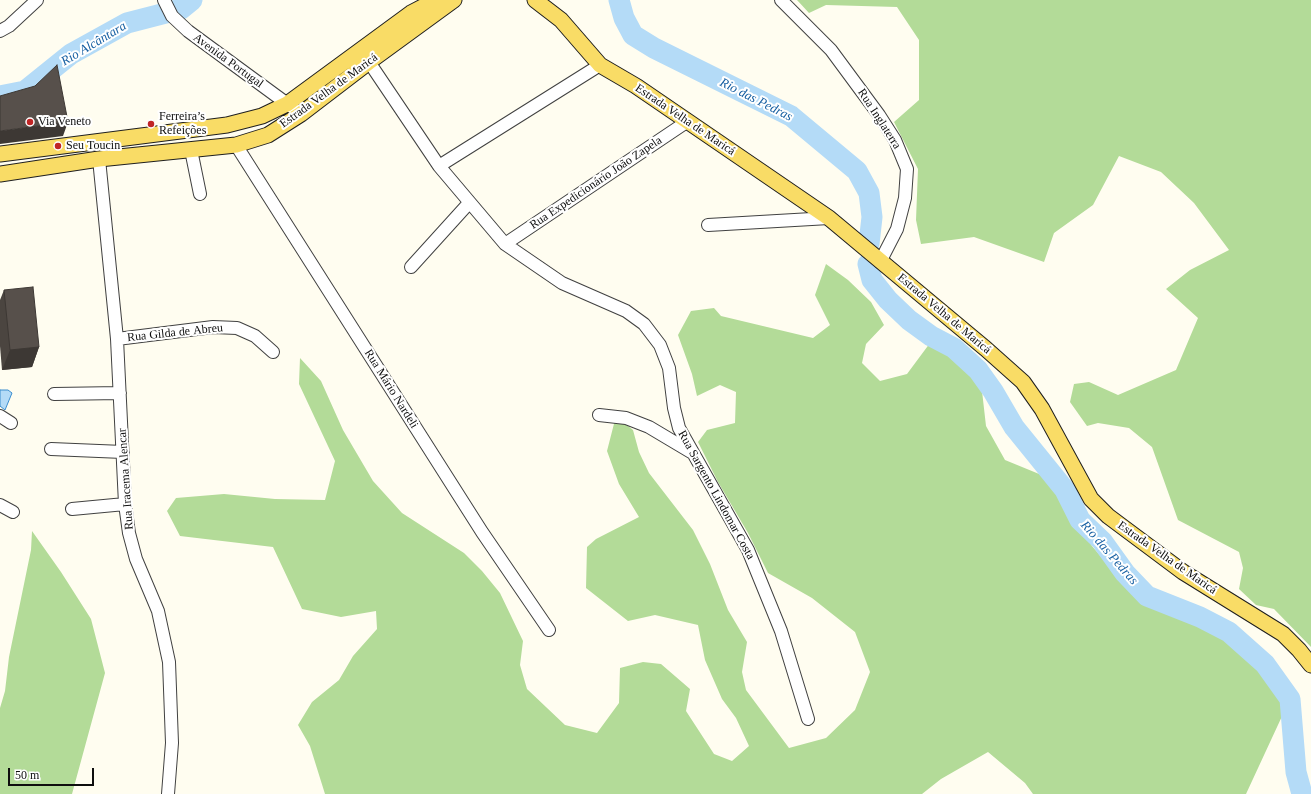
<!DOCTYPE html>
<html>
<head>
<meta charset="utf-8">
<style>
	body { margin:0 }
	#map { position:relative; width:1311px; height:794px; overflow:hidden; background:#fffdf0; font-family:"Times New Roman",serif }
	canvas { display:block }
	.scale { position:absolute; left:8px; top:768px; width:86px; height:18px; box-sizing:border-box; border:2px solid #0e0e0e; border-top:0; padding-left:5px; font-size:12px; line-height:14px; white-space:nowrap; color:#0e0e0e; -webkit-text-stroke:3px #fff; paint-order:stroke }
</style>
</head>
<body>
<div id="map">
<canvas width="1311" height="794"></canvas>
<div class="scale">50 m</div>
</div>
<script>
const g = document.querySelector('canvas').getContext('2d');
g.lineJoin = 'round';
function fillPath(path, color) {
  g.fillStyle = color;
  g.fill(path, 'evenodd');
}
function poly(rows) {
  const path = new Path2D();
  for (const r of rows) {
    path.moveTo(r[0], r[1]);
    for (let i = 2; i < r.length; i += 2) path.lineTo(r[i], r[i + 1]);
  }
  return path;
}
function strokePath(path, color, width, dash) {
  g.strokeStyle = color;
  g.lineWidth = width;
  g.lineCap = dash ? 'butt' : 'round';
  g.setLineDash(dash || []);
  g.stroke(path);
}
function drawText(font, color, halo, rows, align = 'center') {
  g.font = font + ' "Times New Roman",serif';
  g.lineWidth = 4;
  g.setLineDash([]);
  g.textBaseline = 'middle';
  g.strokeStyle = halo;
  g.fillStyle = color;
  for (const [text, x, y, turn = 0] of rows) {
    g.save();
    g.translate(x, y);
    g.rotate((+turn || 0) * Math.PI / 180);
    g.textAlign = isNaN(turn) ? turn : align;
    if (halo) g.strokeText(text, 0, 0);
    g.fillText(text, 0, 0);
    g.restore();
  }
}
const forest = poly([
	[797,0,1311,0,1311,647,1274,609,1256,605,1239,589,1243,568,1239,552,1178,520,1152,447,1129,428,1098,423,1087,426,1070,402,1074,384,1089,382,1118,395,1176,370,1198,318,1166,289,1190,270,1229,250,1194,203,1161,172,1119,156,1093,205,1054,233,1044,262,974,237,921,244,916,220,918,169,894,122,919,100,919,40,897,7,826,5,809,13],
	[826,264,848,280,871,302,884,325,866,344,862,363,880,381,907,374,930,343,960,362,982,391,986,426,1005,460,1044,476,1092,546,1129,590,1200,617,1229,632,1265,664,1290,699,1246,794,1033,794,1025,783,988,752,941,779,922,794,325,794,310,746,298,725,312,702,339,680,353,656,377,629,376,611,341,617,302,609,273,547,180,536,167,511,176,498,224,494,275,499,325,500,335,461,299,384,300,358,321,381,343,430,373,481,402,513,464,553,482,571,500,593,523,641,520,665,527,689,565,725,597,733,619,703,620,668,643,662,661,664,690,689,686,711,714,754,732,761,749,746,736,718,722,699,705,660,698,625,655,615,628,621,586,588,587,547,596,539,639,517,619,484,607,451,616,416,633,430,639,452,649,473,693,530,710,564,728,610,747,642,742,672,746,690,789,748,826,738,855,710,870,672,855,632,812,598,768,573,748,533,718,482,698,442,707,430,735,423,736,392,720,385,697,396,692,374,678,335,691,311,714,308,721,316,813,338,830,325,815,295],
	[32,531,61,572,91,619,105,673,72,794,0,794,0,708,5,691,9,657,31,550]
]);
const water = poly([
	[0,390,8,390,12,393,5,410,0,406,0,390]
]);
const river = poly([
	[619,0,624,18,633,35,654,48,791,116,857,171,869,193,872,217,869,244],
	[0,96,25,91,71,54,127,23,181,9,192,0],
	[868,264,872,280,888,300,909,320,931,336,954,348,978,370,993,391,1014,427,1065,490,1080,520,1102,541,1125,573,1147,596,1200,617,1229,632,1265,664,1290,699,1296,772,1302,794]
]);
const minor = poly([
	[164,0,172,16,188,31,301,114],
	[781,0,831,50,879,115,895,140,907,169,905,198,897,229,880,262],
	[0,31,9,26,37,0],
	[369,62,439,166,505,244,562,283,626,311,644,324,660,345,669,368,674,408,679,428,748,550,781,631,808,719],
	[236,145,482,532,549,630],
	[191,150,200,194],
	[99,159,117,339,125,504,129,533,136,559,158,611,169,662,172,743,168,794],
	[439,166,600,65],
	[708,225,829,218],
	[505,244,688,121],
	[411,267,469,203],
	[117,339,213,327,237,328,255,336,273,352],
	[54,394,120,393],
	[599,415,626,418,649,427,691,452],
	[0,416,11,423],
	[51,449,123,452],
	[0,505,13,512],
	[72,509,125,504]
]);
const major = poly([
	[535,0,561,20,600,65,636,86,829,218,986,349,1023,382,1042,409,1091,499,1108,516,1183,572,1283,634,1299,650,1311,665],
	[0,154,227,125,262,116,287,104,411,13,432,2,441,0],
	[0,174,99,159,236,145,268,135,301,114,369,62,454,0]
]);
const wall = poly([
	[4,290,39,347,32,367,2,370,0,346,0,300]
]);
const shadedWall = poly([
	[68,122,63,136,0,144,0,131],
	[39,347,32,367,2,370,10,350]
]);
const building = poly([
	[57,65,68,122,0,131,0,96,35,86,57,65],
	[33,287,39,347,10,350,4,290,33,287]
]);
const markers = [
	[30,122,4,"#c02525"],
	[151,124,4,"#c02525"],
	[58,146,4,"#c02525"]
];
const streetNames = [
	["Avenida Portugal",228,61,36],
	["Estrada Velha de Maricá",329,91,-36],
	["Rua Inglaterra",879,119,57],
	["Estrada Velha de Maricá",685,120,34],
	["Rua Expedicionário João Zapela",596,183,-34],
	["Estrada Velha de Maricá",944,314,40],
	["Rua Gilda de Abreu",175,333,-6],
	["Rua Mário Nardeli",391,389,58],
	["Rua Iracema Alencar",126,479,-94],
	["Rua Sargento Lindomar Costa",716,495,61],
	["Estrada Velha de Maricá",1167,558,35]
];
const poiNames = [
	["Ferreira’s",159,117],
	["Refeições",159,131],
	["Via Veneto",38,122],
	["Seu Toucin",66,146]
];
const waterNames = [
	["Rio Alcântara",94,44,-31],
	["Rio das Pedras",756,100,27],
	["Rio das Pedras",1109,553,49]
];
fillPath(forest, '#b3db98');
fillPath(water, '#b4dbf7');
strokePath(water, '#3b8dce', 1);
strokePath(river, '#b4dbf7', 21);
strokePath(minor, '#414141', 14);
strokePath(major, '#1f1f1f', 17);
strokePath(minor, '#fff', 12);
strokePath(major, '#f9dc66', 15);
fillPath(wall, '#4b4540');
fillPath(shadedWall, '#3d3834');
fillPath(building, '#57504b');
strokePath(building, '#3d3834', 1);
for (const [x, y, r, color] of markers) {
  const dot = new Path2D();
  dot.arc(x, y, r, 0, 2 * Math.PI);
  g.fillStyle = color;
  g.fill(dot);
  strokePath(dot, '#fff', 1.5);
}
drawText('12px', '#0e0e0e', '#fff', streetNames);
drawText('12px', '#0e0e0e', '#fff', poiNames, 'left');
drawText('italic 13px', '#165fa2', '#fff', waterNames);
</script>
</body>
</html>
